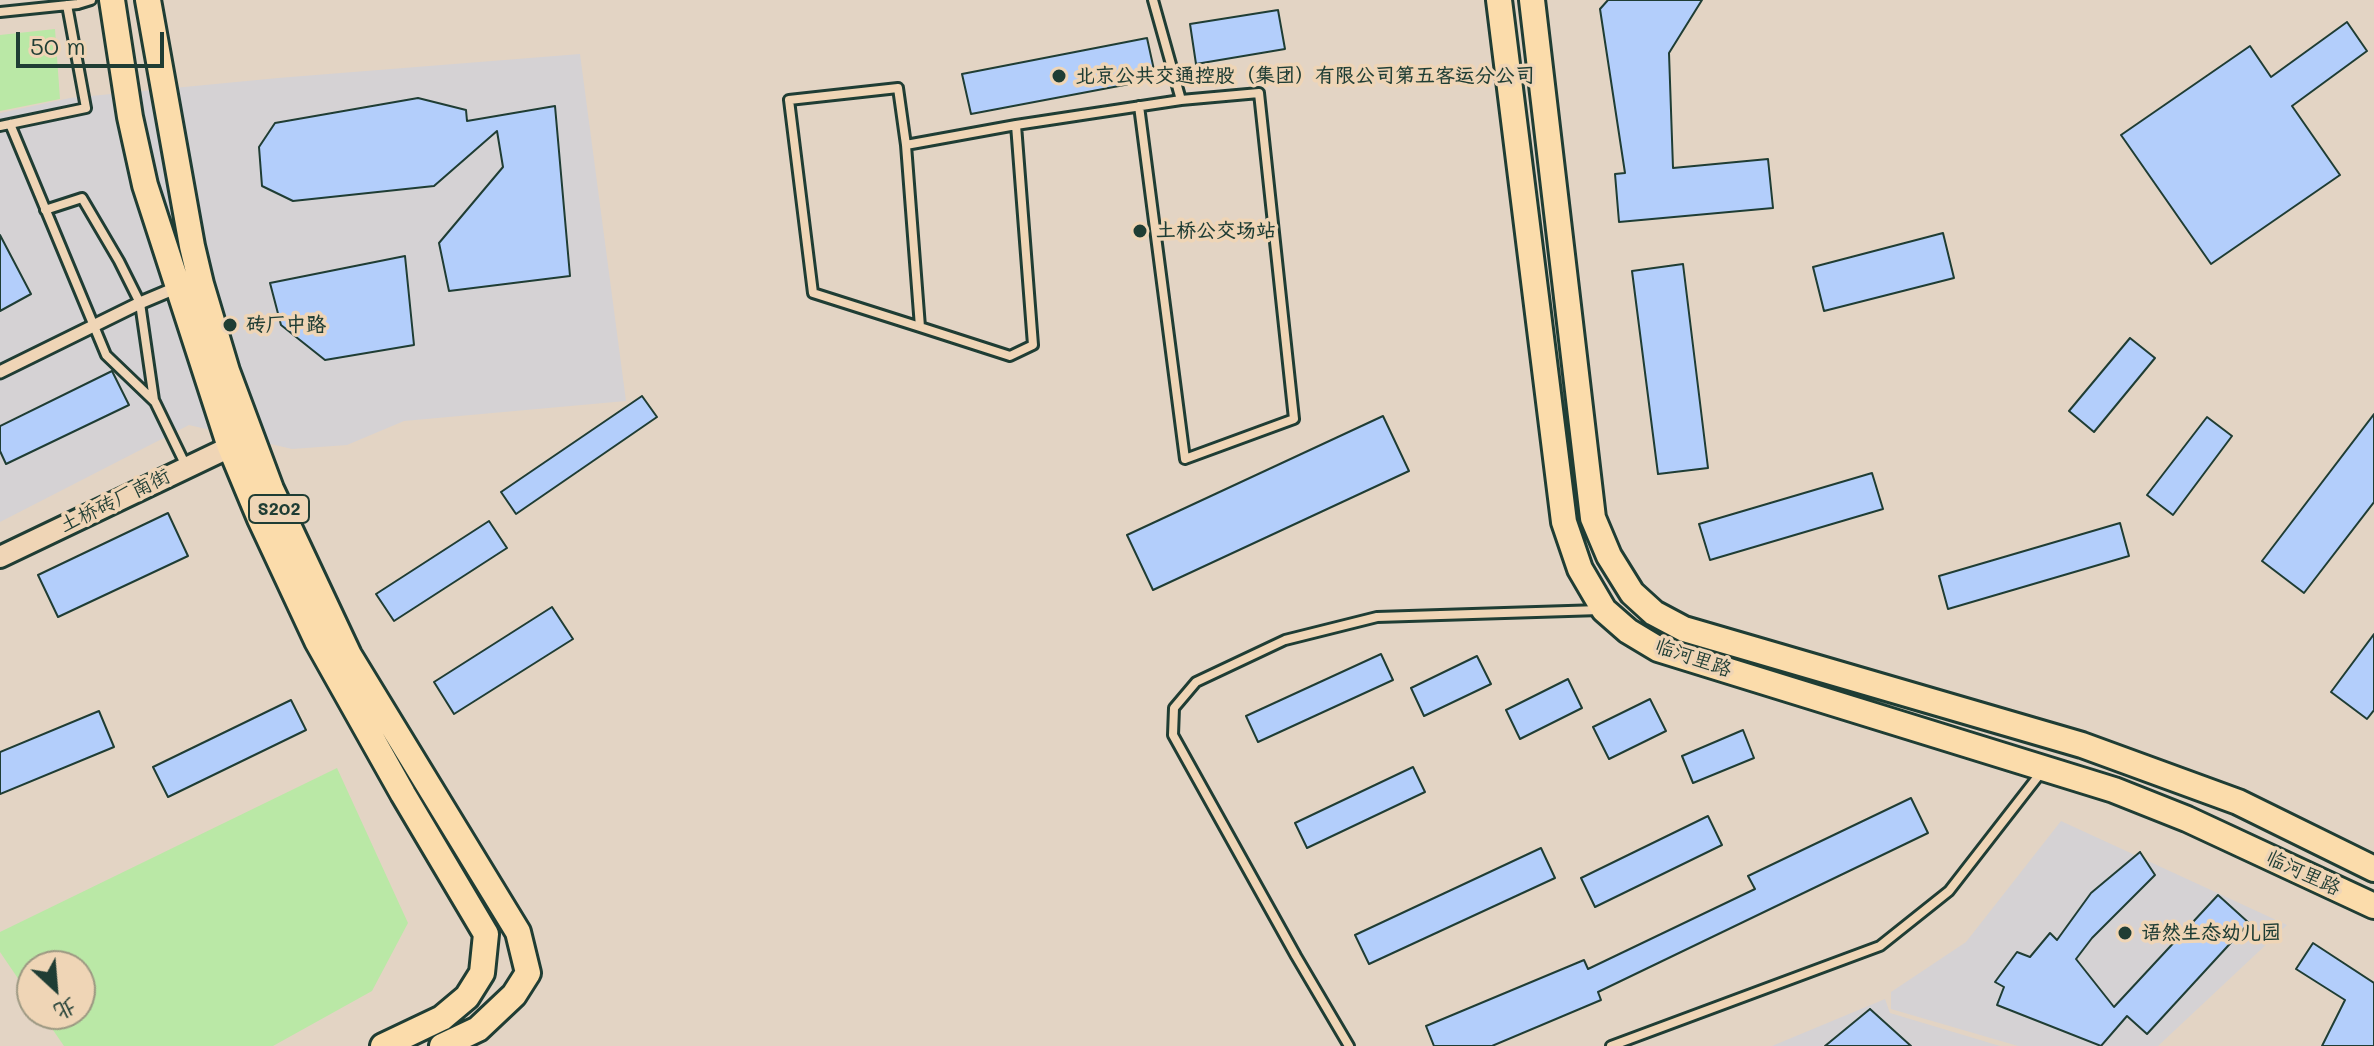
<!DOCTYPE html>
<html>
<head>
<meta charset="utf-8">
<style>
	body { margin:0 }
	#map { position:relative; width:2374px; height:1046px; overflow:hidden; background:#e3d4c4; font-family:Mali,"LXGW WenKai TC",sans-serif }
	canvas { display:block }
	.north { position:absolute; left:16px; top:950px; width:80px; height:80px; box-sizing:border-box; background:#efd5b6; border:2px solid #9c9882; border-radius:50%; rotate:154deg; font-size:22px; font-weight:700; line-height:32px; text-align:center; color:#1f3d34 }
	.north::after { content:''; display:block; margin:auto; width:28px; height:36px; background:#1f3d34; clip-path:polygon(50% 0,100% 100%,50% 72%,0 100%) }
	.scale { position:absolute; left:16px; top:32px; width:148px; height:36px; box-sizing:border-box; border:4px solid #1f3d34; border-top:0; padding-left:10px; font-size:24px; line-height:28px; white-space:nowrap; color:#1f3d34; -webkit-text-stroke:6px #efd5b6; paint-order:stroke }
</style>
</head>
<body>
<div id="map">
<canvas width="2374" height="1046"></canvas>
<div class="north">北</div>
<div class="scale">50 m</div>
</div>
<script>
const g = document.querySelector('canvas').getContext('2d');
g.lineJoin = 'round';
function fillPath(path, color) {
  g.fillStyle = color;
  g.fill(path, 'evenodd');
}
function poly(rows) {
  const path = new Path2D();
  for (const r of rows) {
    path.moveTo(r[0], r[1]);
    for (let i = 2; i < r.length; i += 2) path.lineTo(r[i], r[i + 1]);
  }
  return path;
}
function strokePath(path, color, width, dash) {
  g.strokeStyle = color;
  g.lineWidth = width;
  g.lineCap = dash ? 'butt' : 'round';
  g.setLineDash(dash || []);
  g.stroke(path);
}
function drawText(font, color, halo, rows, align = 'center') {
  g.font = font + ' Mali,"LXGW WenKai TC",sans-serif';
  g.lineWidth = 7;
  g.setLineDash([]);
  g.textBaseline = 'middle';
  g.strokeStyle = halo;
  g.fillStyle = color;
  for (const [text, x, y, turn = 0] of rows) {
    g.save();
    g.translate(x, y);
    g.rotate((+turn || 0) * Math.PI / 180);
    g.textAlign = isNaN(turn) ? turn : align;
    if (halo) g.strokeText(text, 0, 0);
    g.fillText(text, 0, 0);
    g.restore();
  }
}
const built = poly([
	[580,54,626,401,404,421,347,445,292,449,189,425,0,522,0,113,70,98,278,78],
	[2061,821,2287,925,2158,1046,2018,1046,1891,1009,1891,992,1966,942],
	[1885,999,1890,1013,2000,1046,1772,1046]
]);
const green = poly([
	[55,29,60,99,0,111,0,35],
	[337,768,408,923,372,991,273,1046,64,1046,42,1014,80,1014,80,966,32,966,32,999,0,952,0,932]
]);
const building = poly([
	[1608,0,1702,0,1669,53,1673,168,1768,159,1773,208,1619,222,1615,174,1625,173,1600,9,1608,0],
	[1278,10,1285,49,1196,64,1190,24,1278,10],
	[2347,22,2367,51,2292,106,2340,175,2211,264,2121,135,2250,46,2271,77,2347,22],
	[1147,38,1156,79,971,114,962,74,1147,38],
	[418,98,466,110,467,121,555,106,570,276,449,291,439,243,503,167,497,131,434,186,293,201,262,186,259,147,275,123,418,98],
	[1943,233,1954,278,1824,311,1813,267,1943,233],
	[0,235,31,294,0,311,0,235],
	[405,256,414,345,325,360,281,325,270,283,405,256],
	[1683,264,1708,468,1658,474,1632,271,1683,264],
	[2130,338,2155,358,2094,432,2069,411,2130,338],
	[112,371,129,405,6,464,0,451,0,426,112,371],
	[642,396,657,417,516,514,501,492,642,396],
	[2374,414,2374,502,2304,593,2262,561,2374,414],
	[1383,416,1409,471,1153,590,1127,535,1383,416],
	[2207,417,2232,436,2173,515,2147,495,2207,417],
	[1872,473,1883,509,1710,560,1699,524,1872,473],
	[168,513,188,556,58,617,38,575,168,513],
	[489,521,507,548,394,621,376,594,489,521],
	[2120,523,2129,556,1948,609,1939,576,2120,523],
	[552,607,573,639,454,714,434,682,552,607],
	[2374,634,2374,710,2367,719,2331,692,2374,634],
	[1381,654,1393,680,1258,742,1246,716,1381,654],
	[1477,656,1491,684,1424,716,1411,688,1477,656],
	[1568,679,1582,708,1520,739,1506,710,1568,679],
	[1650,699,1666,731,1609,759,1593,727,1650,699],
	[291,700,306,730,168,797,153,767,291,700],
	[99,711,114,747,0,794,0,752,99,711],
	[1743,730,1754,758,1693,783,1682,756,1743,730],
	[1413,767,1425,792,1307,848,1295,823,1413,767],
	[1911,798,1928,833,1598,992,1601,1000,1492,1046,1434,1046,1426,1026,1584,960,1588,969,1755,889,1748,876,1911,798],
	[1708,816,1722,845,1595,907,1581,878,1708,816],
	[1541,848,1555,878,1369,964,1355,935,1541,848],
	[2140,852,2155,875,2092,938,2076,959,2114,1007,2218,895,2249,923,2147,1034,2127,1016,2101,1046,1997,1005,2004,987,1995,982,2017,952,2030,957,2050,933,2057,940,2091,893,2140,852],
	[2313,943,2374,983,2374,1046,2322,1046,2345,1000,2296,969,2313,943],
	[1870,1009,1911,1046,1825,1046,1870,1009]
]);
const service = poly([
	[0,12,78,4,91,0],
	[1139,106,1185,459,1294,419,1259,93,1181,100],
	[10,124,106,355,155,402,186,466],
	[1016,125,1033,345,1010,356,920,327,906,145,1016,125,1181,100,1153,0],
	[0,126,86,108,67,5],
	[906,145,898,88,789,100,813,293,920,327],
	[45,210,82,198,119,261,140,303,154,400],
	[1349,1046,1296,956,1173,735,1174,708,1196,682,1285,640,1377,617,1600,610],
	[1611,1046,1880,946,1949,891,2043,770]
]);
const pedestrian = poly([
	[0,372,140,303,178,287]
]);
const tertiary = poly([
	[0,557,230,447]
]);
const primary = poly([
	[112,0,130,117,145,185,230,447,260,519,317,641,403,794,486,934,482,973,467,997,442,1018,383,1046],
	[148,0,192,246,201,284,227,371,271,489,349,655,518,932,528,973,514,995,478,1029,442,1046],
	[1499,0,1564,522,1580,569,1604,610,1628,631,1658,649,2114,790,2187,819,2374,906],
	[1532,0,1593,518,1609,556,1632,593,1654,613,1684,629,2082,745,2238,802,2374,869]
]);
const markers = [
	[1059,76,8,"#1f3d34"],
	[1140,231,8,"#1f3d34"],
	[230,325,8,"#1f3d34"],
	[2125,933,8,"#1f3d34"]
];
const shields = [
	[279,509,60]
];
const shieldNames = [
	["S202",279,509]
];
const poiNames = [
	["北京公共交通控股（集团）有限公司第五客运分公司",1075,76],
	["土桥公交场站",1156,231],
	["砖厂中路",246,325],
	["语然生态幼儿园",2141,933]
];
const streetNames = [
	["土桥砖厂南街",115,501,-26],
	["临河里路",1693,658,19],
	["临河里路",2303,873,25]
];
fillPath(built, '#d5d2d4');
fillPath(green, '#bae8a6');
fillPath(building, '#b3cefb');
strokePath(building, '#1f3d34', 2);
strokePath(service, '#1f3d34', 14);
strokePath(pedestrian, '#1f3d34', 17);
strokePath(tertiary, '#1f3d34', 26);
strokePath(primary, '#1f3d34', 30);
strokePath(service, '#efd5b6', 8);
strokePath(pedestrian, '#efd5b6', 11);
strokePath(tertiary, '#efd5b6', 20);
strokePath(primary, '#fbdcab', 24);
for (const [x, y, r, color] of markers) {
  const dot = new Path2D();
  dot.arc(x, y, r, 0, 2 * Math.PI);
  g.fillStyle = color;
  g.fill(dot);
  strokePath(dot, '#efd5b6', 3);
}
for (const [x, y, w] of shields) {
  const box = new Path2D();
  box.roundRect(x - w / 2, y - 14, w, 28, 6);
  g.fillStyle = '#efd5b6';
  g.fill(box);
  strokePath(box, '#1f3d34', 2);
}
drawText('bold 18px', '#1f3d34', null, shieldNames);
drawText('bold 20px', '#1f3d34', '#efd5b6', poiNames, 'left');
drawText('20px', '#1f3d34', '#efd5b6', streetNames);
</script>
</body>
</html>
